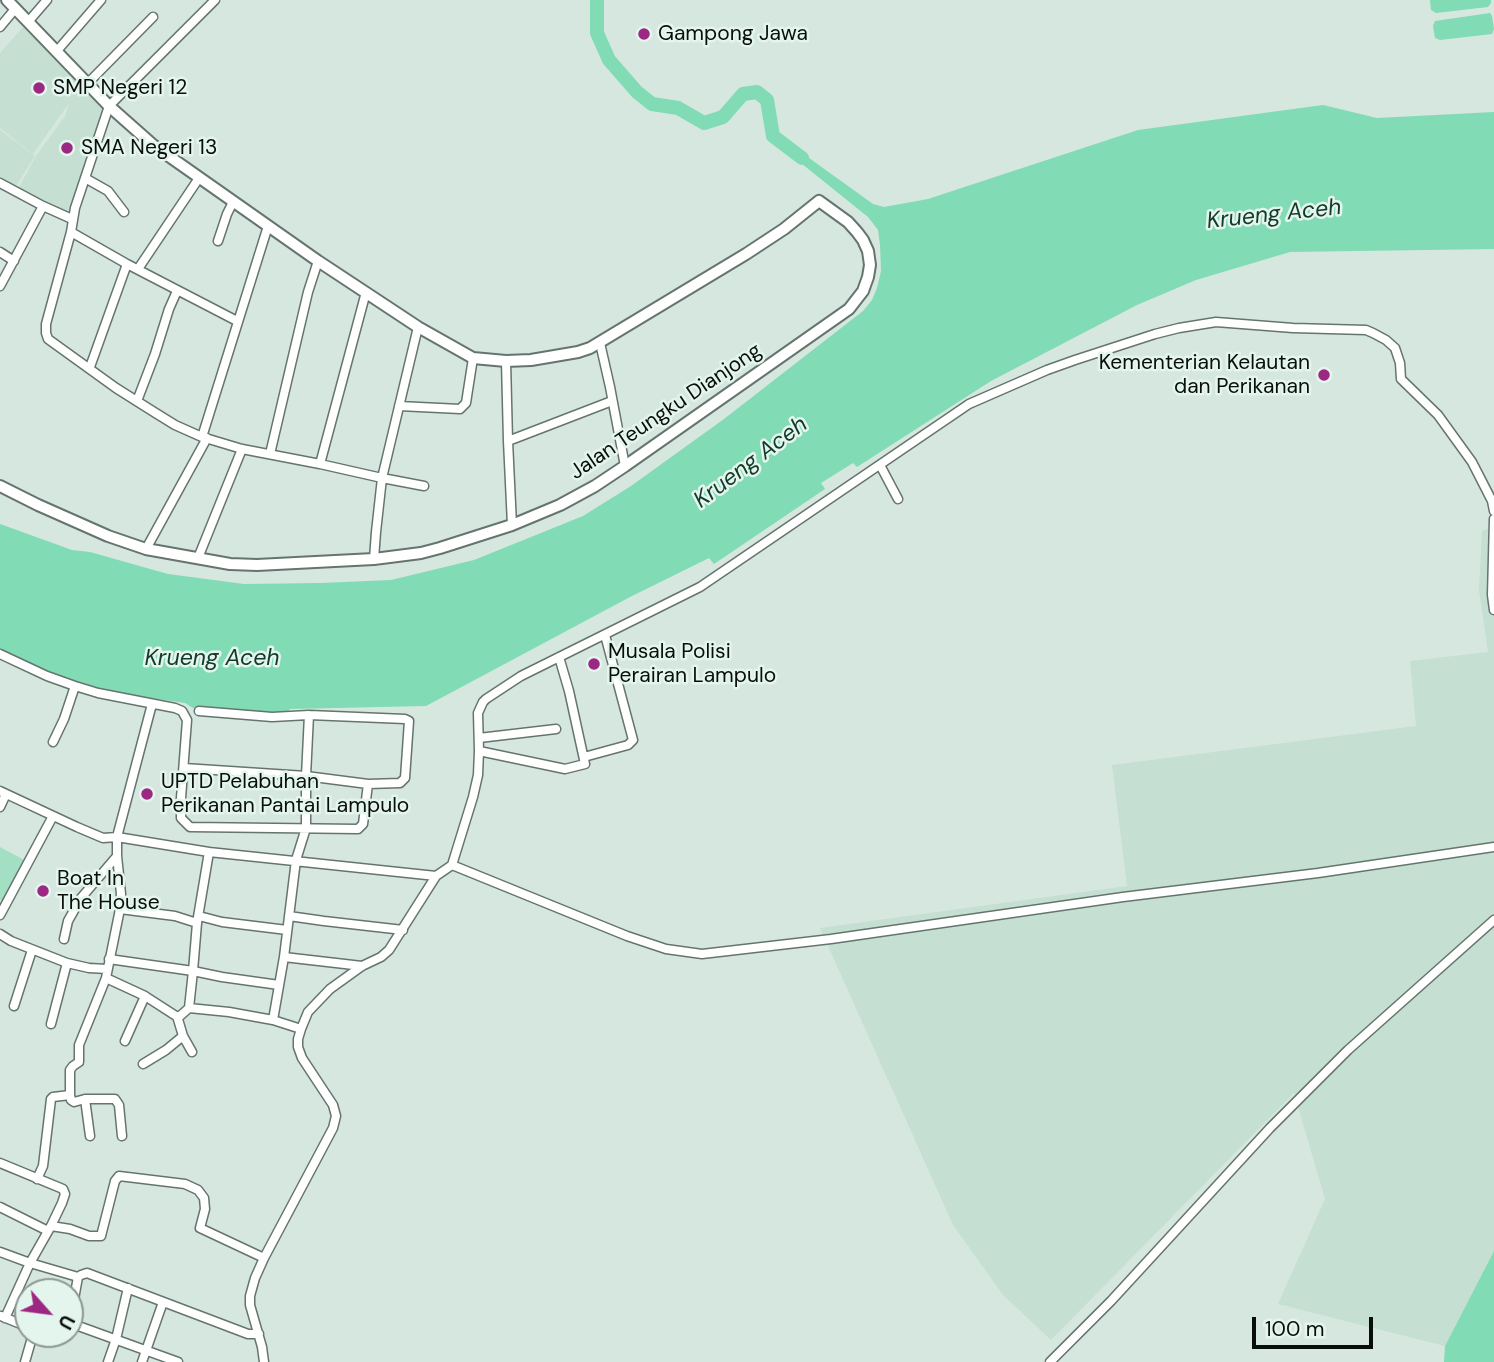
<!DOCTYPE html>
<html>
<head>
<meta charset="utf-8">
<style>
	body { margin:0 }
	#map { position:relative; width:1494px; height:1362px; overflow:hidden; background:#d6e7df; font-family:"DM Sans",sans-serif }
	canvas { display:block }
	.north { position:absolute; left:14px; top:1278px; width:70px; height:70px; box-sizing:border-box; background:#e3f5ec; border:2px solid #8c9992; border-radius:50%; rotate:118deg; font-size:19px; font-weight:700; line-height:28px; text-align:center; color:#090e0c }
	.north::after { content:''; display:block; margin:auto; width:24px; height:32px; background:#9c2883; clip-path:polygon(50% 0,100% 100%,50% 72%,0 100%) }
	.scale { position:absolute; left:1252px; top:1317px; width:121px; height:32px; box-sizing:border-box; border:4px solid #090e0c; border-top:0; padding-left:9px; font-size:21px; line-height:24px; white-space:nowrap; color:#090e0c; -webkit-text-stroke:5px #e3f5ec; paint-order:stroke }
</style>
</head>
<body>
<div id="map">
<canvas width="1494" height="1362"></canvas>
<div class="north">U</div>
<div class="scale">100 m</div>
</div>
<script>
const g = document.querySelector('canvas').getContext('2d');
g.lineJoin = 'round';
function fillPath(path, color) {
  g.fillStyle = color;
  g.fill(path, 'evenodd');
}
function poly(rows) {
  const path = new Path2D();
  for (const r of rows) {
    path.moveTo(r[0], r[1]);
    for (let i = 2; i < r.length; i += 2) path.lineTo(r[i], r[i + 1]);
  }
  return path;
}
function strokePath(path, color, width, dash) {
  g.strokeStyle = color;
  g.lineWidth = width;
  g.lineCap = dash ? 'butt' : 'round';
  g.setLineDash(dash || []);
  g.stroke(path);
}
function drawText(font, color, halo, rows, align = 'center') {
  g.font = font + ' "DM Sans",sans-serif';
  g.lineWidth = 5;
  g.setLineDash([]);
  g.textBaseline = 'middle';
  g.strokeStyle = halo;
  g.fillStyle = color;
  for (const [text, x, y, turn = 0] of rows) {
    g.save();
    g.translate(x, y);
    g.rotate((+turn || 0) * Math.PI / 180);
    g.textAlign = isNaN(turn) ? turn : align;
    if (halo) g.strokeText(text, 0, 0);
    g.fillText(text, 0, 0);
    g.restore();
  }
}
const built = poly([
	[23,27,79,84,75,92,81,86,105,112,66,217,18,189,36,156,65,116,69,103,33,154,0,128,0,53],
	[0,130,35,156,12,192,0,185],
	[1494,526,1494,1251,1445,1346,1278,1304,1325,1199,1294,1093,1051,1340,1003,1295,953,1225,820,928,1127,886,1112,765,1416,726,1410,661,1488,652,1479,590,1482,531]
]);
const green = poly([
	[0,847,28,862,6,903,0,900]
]);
const water = poly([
	[1430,0,1491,0,1491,3,1488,7,1436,13,1431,10],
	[1490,13,1492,16,1494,29,1492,34,1440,40,1435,38,1433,26,1435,21],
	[1323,105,1377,118,1494,112,1494,249,1290,252,1196,280,1137,305,991,381,857,467,853,463,821,483,825,489,714,564,709,558,630,597,426,706,290,709,284,715,193,708,185,703,88,689,0,652,0,524,72,550,90,552,168,574,244,584,321,583,391,580,474,560,583,516,631,486,724,419,863,311,872,300,877,288,881,271,880,245,878,230,868,217,786,151,791,145,873,204,884,207,928,199,1138,130],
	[1494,1251,1494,1362,1444,1362,1445,1346]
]);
const river = poly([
	[597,0,597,33,609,60,637,92,652,104,678,108,704,123,723,117,743,94,757,92,767,100,773,136,802,158]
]);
const street = poly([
	[215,0,109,106,75,208,71,232,46,324,46,333,48,339,116,388,154,412,175,425,202,437,242,449,320,464,382,478,424,486],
	[28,22,47,0],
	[0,27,15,9],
	[56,52,101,0],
	[88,83,153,17],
	[85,178,108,191,124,212],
	[0,183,43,206,72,219],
	[71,232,127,264,237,321],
	[218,241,227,214,233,202],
	[0,252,14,261],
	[138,269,199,178],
	[0,286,43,206],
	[600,343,610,387,625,466],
	[506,361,508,441,512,525],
	[90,367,127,264],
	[137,401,155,354,169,309,177,291],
	[399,406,460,409,466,403,473,358],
	[202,437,268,226],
	[508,441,612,401],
	[270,454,308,292,318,261],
	[320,464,366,292],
	[880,465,898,499],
	[1494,519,1492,595,1494,610],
	[146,549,207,438],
	[198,558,242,449],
	[374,559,376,532,382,478,418,327],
	[0,654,47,676,75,686,98,693,175,708,182,711,187,720,181,798,181,818,190,827,358,829,363,824,368,784],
	[199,711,272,717,309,715],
	[479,738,556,729],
	[53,742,64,719,75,686],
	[479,751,565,769,585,764,569,691,559,657],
	[584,757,628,745,633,740,605,635],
	[184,768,306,776,368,784,400,783,405,778,409,721,405,719,309,715,306,776,306,828,296,860,284,957,273,1020],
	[0,791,77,827,103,838,117,837,209,852,436,876,389,950,381,957,362,966,330,989,308,1012,301,1029,298,1039,298,1047,302,1058,333,1105,336,1116,333,1128,264,1258,255,1278,250,1296,250,1305,262,1347,264,1362],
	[0,807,6,794],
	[209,852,197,923,193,971,222,977,279,985],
	[452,865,627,936,666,949,702,954,831,939,1123,897,1318,873,1494,847],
	[436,876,452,865,473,797,478,775,479,751,478,713,483,702,486,699,521,676,700,587,969,404,1047,370,1075,360,1155,334,1179,328,1216,322,1293,328,1366,330,1373,333,1386,340,1395,348,1400,363,1401,379,1438,415,1472,462,1492,501,1494,511],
	[120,909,175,916,197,923],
	[0,915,53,816],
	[199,916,222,922,287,930],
	[289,916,324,921,403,930],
	[0,934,11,941,67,963,89,968,107,969],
	[64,939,68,921,81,898,117,856],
	[284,957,362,966],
	[106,978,145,996,176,1016,180,1016,189,1008,193,971,109,959],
	[14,1006,32,950],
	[189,1008,229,1012,273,1020,301,1029],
	[177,1016,183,1036,192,1052],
	[51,1024,67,963],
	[125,1041,145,996],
	[143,1064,166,1050,183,1036],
	[70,1095,71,1100,74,1102,85,1099,115,1099,119,1105,122,1136],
	[85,1099,90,1136],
	[0,1163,63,1189,65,1194,62,1203,51,1226,30,1263,5,1318],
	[37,1179,43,1166,51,1099,53,1097,70,1095,70,1070,73,1066,79,1062,79,1045,106,978,120,909,121,894,117,856,117,837,152,704],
	[0,1207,48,1231],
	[51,1226,70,1229,89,1236,101,1236,115,1181,119,1176,185,1184,198,1190,204,1198,205,1209,200,1228,264,1258],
	[0,1252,30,1263,78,1277],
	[1,1316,28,1327],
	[70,1321,78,1277,81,1275,87,1273,248,1334,259,1334],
	[70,1323,178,1362],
	[65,1337,66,1334],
	[25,1362,33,1334],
	[108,1362,116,1339,128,1288],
	[142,1362,163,1302],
	[1050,1362,1111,1301,1270,1128,1348,1050,1494,920]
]);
const secondary = poly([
	[0,486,38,505,108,536,146,549,230,564,257,565,374,559,421,553,440,548,512,525,560,505,595,486,625,466,849,309,863,291,868,277,870,265,868,251,863,240,857,232,848,222,819,201,784,229,746,254,590,348,578,352,531,360,506,361,473,358,418,327,318,261,153,145,109,106,7,0]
]);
const markers = [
	[644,34,7,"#9c2883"],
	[39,88,7,"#9c2883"],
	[67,148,7,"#9c2883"],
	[1324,375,7,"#9c2883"],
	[594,664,7,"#9c2883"],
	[147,794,7,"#9c2883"],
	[43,891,7,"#9c2883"]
];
const poiNames = [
	["Gampong Jawa",658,34],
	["SMP Negeri 12",53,88],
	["SMA Negeri 13",81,148],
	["Kementerian Kelautan",1310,363,"right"],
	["dan Perikanan",1310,387,"right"],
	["Musala Polisi",608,652],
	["Perairan Lampulo",608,676],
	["UPTD Pelabuhan",161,782],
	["Perikanan Pantai Lampulo",161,806],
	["Boat In",57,879],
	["The House",57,903]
];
const streetNames = [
	["Jalan Teungku Dianjong",666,412,-34]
];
const waterNames = [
	["Krueng Aceh",1274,215,-6],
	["Krueng Aceh",751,463,-37],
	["Krueng Aceh",212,659]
];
fillPath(built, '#c5dfd2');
fillPath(green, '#a2dfc3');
fillPath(water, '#81dbb4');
strokePath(river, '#81dbb4', 14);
strokePath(street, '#65756d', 11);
strokePath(secondary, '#65756d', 14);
strokePath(street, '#fff', 8);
strokePath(secondary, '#fff', 10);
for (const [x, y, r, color] of markers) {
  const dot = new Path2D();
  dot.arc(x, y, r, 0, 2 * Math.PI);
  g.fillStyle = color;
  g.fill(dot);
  strokePath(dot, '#e3f5ec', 2.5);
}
drawText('21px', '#090e0c', '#e3f5ec', poiNames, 'left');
drawText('21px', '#090e0c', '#e3f5ec', streetNames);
drawText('italic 23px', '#123a2a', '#e3f5ec', waterNames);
</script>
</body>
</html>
